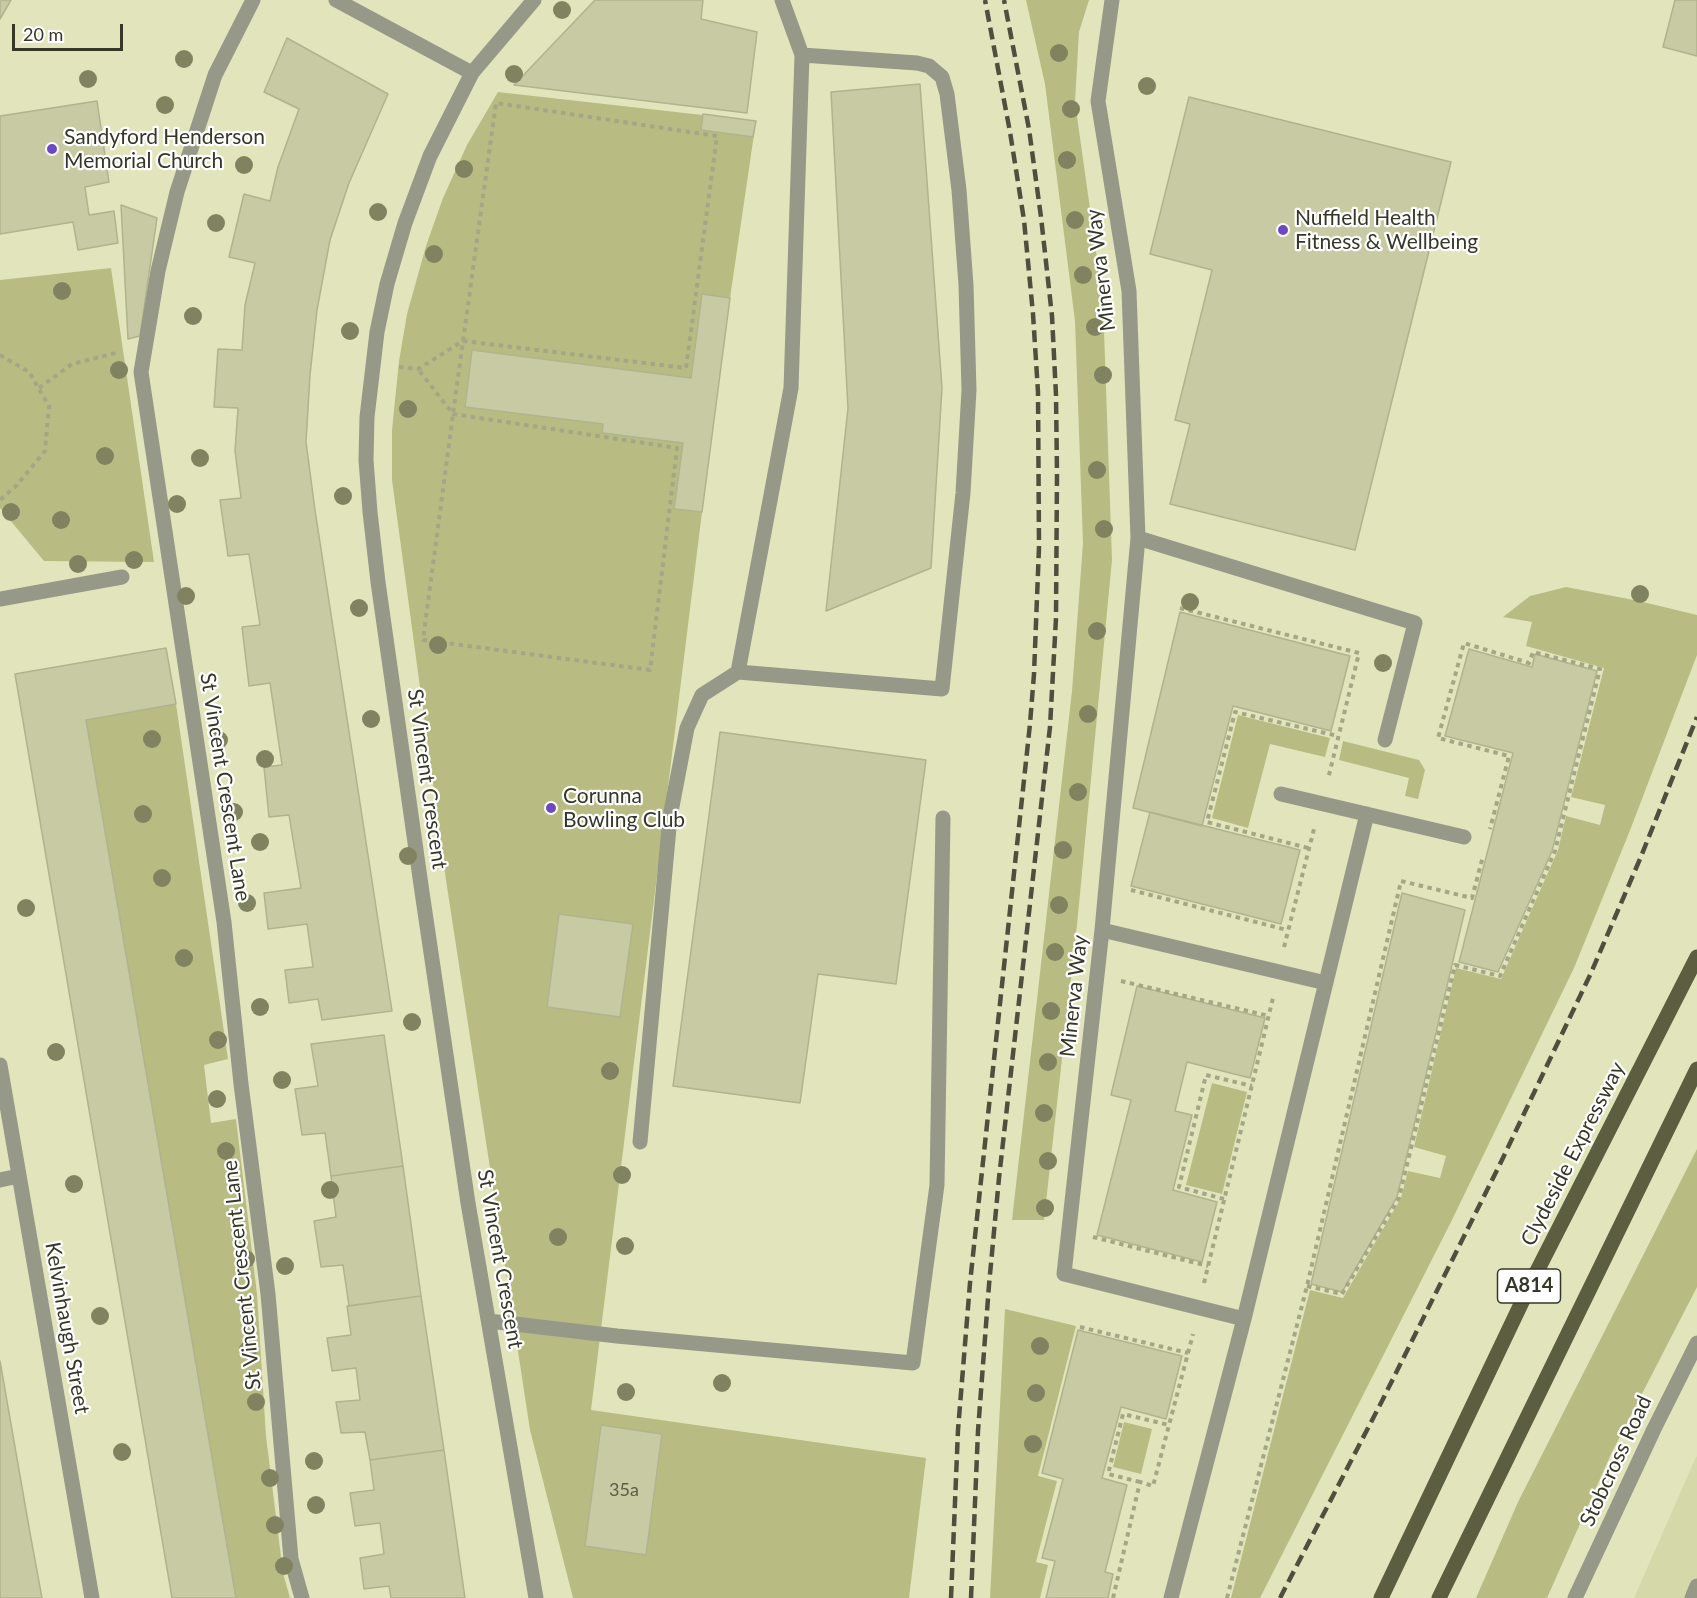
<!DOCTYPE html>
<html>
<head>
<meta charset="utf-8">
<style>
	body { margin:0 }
	#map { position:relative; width:1697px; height:1598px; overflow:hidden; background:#e2e5bc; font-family:Lato,sans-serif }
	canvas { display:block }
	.scale { position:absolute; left:12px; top:24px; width:111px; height:27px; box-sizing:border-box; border:3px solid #353727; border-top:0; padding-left:8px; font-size:18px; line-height:21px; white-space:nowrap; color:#353727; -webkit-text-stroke:4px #fff; paint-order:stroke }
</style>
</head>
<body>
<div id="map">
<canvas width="1697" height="1598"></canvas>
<div class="scale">20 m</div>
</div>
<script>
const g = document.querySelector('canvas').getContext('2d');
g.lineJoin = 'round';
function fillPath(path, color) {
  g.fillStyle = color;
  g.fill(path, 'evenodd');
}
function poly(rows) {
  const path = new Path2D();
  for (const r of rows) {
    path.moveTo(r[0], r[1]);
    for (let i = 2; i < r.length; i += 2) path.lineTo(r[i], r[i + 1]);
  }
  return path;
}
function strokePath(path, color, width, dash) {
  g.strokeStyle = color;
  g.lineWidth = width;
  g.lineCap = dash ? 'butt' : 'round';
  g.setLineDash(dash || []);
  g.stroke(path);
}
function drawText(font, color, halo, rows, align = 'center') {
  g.font = font + ' Lato,sans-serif';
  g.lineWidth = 4.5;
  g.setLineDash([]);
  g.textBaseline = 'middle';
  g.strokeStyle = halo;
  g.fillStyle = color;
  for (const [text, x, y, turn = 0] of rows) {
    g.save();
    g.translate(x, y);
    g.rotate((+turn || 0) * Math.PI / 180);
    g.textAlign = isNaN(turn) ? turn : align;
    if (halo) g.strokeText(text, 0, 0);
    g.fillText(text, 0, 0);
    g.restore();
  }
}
const built = poly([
	[1697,1456,1697,1598,1634,1598,1696,1457]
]);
const green = poly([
	[1026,0,1089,0,1079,32,1075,102,1103,301,1112,560,1077,925,1044,1220,1012,1220,1072,691,1083,543,1075,321,1045,84],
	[498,92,756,121,730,298,702,512,591,1410,926,1458,909,1598,573,1598,530,1430,446,880,392,480,392,430,399,361,407,314,426,246,443,198,467,145],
	[111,268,154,562,44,561,0,508,0,280],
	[1566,587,1639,601,1697,615,1697,655,1629,833,1574,968,1451,1222,1260,1598,1231,1598,1310,1290,1343,1298,1401,1198,1408,1171,1440,1178,1446,1156,1414,1147,1456,968,1501,979,1558,850,1566,816,1600,825,1605,805,1571,797,1604,668,1526,646,1532,622,1503,617,1530,596],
	[176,704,228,1059,204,1065,211,1123,236,1119,257,1294,266,1436,283,1573,290,1598,236,1598,86,720],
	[1238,715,1330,738,1325,757,1270,744,1248,828,1212,818],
	[1343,741,1419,760,1425,770,1418,799,1405,796,1409,778,1339,760],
	[1212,1083,1247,1092,1222,1194,1186,1185],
	[1697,1149,1697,1287,1612,1452,1547,1598,1476,1598,1518,1502],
	[1005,1309,1076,1326,1038,1476,1057,1481,1036,1562,1048,1565,1040,1598,990,1598],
	[1124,1422,1152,1429,1141,1474,1113,1467]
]);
const building = poly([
	[0,0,11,0,0,19,0,0],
	[595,0,703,0,701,19,757,32,747,113,514,85,595,0],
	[1675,0,1697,0,1697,56,1663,47,1675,0],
	[287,38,388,94,349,183,330,240,317,310,310,375,306,442,315,510,392,1011,322,1020,318,999,289,1003,285,970,313,967,307,924,268,929,264,893,301,888,289,815,269,817,264,767,282,765,270,683,249,686,242,627,260,625,249,554,228,556,220,500,241,498,235,451,238,408,214,407,218,349,242,350,245,305,255,263,229,257,244,194,270,201,278,167,299,109,264,92,287,38],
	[920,84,942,388,931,568,826,611,848,408,831,92,920,84],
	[1189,97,1451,162,1355,550,1170,504,1190,424,1175,420,1212,270,1150,254,1189,97],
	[97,101,109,182,85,187,89,215,114,211,118,243,78,250,73,222,0,234,0,116,97,101],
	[703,114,756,121,753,137,701,130,703,114],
	[121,205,157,218,140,336,128,339,121,205],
	[702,294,730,298,702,512,674,509,683,443,602,433,603,424,465,407,472,350,691,378,702,294],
	[1180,612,1350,656,1331,731,1233,706,1202,826,1133,808,1180,612],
	[166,648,176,704,86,720,236,1598,172,1598,15,674,166,648],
	[1469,649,1532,667,1535,654,1597,671,1552,851,1498,972,1459,962,1513,753,1445,736,1469,649],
	[720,732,926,760,896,984,818,974,800,1103,673,1086,720,732],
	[1150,812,1300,850,1281,924,1131,886,1150,812],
	[1402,893,1465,910,1397,1197,1342,1292,1311,1284,1402,893],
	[559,914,633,924,620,1017,547,1007,559,914],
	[1137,986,1265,1018,1250,1078,1187,1062,1175,1111,1192,1115,1173,1190,1217,1202,1202,1262,1097,1235,1131,1100,1111,1095,1137,986],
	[384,1035,403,1166,331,1176,325,1133,302,1135,295,1089,318,1086,311,1044,384,1035],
	[403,1166,421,1296,349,1306,343,1265,321,1267,314,1221,336,1217,331,1176,403,1166],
	[421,1296,444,1450,370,1460,365,1432,341,1433,336,1402,360,1400,356,1368,332,1371,327,1338,351,1335,347,1306,421,1296],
	[1078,1330,1182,1356,1166,1419,1121,1407,1102,1478,1127,1485,1105,1572,1113,1574,1108,1598,1046,1598,1055,1561,1042,1558,1063,1479,1042,1473,1078,1330],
	[0,1361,30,1533,42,1598,0,1598,0,1361],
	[601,1425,662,1434,646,1555,585,1546,601,1425],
	[444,1450,465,1598,391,1598,389,1586,364,1589,360,1558,384,1554,380,1523,355,1526,350,1493,374,1490,370,1460,444,1450]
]);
const path = poly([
	[0,355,29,372,49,406,45,451,17,485,0,500],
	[399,367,418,369,463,341,686,368,717,136,496,103,463,341,453,414,423,640,650,670,677,448,453,414,418,369],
	[39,388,72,364,116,353],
	[1180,608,1359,653,1328,779],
	[1308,848,1207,822,1235,712,1338,736],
	[1131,890,1287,930],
	[1284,947,1314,829],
	[1121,981,1269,1016],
	[1224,1199,1179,1187,1206,1075,1252,1086],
	[1093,1237,1208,1266],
	[1204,1283,1273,998],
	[1307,1286,1342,1294,1399,1198,1455,965,1500,976,1555,851,1600,669,1533,652,1529,663,1464,643,1438,738,1509,756,1490,829],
	[1080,1327,1188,1353],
	[1140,1482,1108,1474,1123,1414,1169,1425],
	[1113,1598,1140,1482,1153,1486,1193,1334],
	[1227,1598,1307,1286,1401,881,1472,898,1483,856]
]);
const minor = poly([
	[253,0,215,75,177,192,158,271,141,372,224,922,241,1084,268,1294,291,1559,302,1598],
	[336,0,472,73],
	[534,0,472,73,430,156,405,223,387,284,377,332,367,417,366,460,370,512,378,582,422,892,468,1203,536,1598],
	[782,0,802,55],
	[1112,0,1098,101,1129,291,1138,538,1102,930,1064,1274,1244,1319],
	[802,55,917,63,929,66,942,77,947,94,959,190,966,285,969,390,963,493,942,689,738,672,791,388,802,55],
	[1138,538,1415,623,1385,740],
	[0,599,122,577],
	[1281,794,1464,837],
	[1102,930,1326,983],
	[0,1065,92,1598],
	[640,1142,670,817,687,728,702,695,738,672],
	[0,1180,19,1176],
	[489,1321,617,1336,913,1363,937,1185,943,818],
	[1171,1598,1244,1319,1367,814],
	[1575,1598,1654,1429,1697,1343],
	[1692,1598,1697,1586]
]);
const major = poly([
	[1381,1598,1532,1281,1697,957],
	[1439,1598,1697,1069]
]);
const rail = poly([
	[951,1598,958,1430,970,1283,1030,724,1034,674,1039,547,1038,392,1033,314,1024,220,1010,132,985,0],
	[971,1598,978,1431,989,1285,999,1178,1050,727,1056,618,1057,474,1056,395,1052,316,1041,217,1029,129,1004,0],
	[1280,1598,1382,1401,1501,1162,1591,973,1640,859,1697,717]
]);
const trees = [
	[562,10],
	[1059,53],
	[184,59],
	[514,74],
	[88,79],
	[1147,86],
	[165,105],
	[1071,109],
	[1067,160],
	[244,165],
	[464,169],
	[378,212],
	[1075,220],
	[216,223],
	[434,254],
	[1083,275],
	[62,291],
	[193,316],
	[1095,327],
	[350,331],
	[119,370],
	[1103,375],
	[408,409],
	[105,456],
	[200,458],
	[1097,470],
	[343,496],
	[177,504],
	[11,512],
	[61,520],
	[1104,529],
	[134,560],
	[78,564],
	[1640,594],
	[186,596],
	[1190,602],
	[359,608],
	[1097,631],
	[438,645],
	[1383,663],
	[1088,714],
	[371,719],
	[152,739],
	[219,740],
	[265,759],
	[1078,792],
	[234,812],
	[143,814],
	[260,842],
	[1063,850],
	[408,856],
	[162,878],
	[247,903],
	[1059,905],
	[26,908],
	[1055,952],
	[184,958],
	[260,1007],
	[1051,1011],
	[412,1022],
	[218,1040],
	[56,1052],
	[1048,1062],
	[610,1071],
	[282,1080],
	[217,1099],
	[1044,1113],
	[226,1151],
	[1048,1161],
	[622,1175],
	[74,1184],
	[330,1190],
	[1045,1208],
	[558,1237],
	[625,1246],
	[246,1259],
	[285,1266],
	[100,1316],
	[1040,1346],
	[248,1350],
	[722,1383],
	[626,1392],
	[1036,1393],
	[256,1402],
	[1033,1444],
	[122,1452],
	[314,1461],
	[270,1478],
	[316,1505],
	[275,1525],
	[284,1566]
];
const markers = [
	[52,149,6,"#6a49c2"],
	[1283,230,6,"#6a49c2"],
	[551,808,6,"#6a49c2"]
];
const numberNames = [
	["35a",624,1490]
];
const shields = [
	[1529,1286,63]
];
const shieldNames = [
	["A814",1529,1286]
];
const poiNames = [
	["Sandyford Henderson",64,137],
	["Memorial Church",64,161],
	["Nuffield Health",1295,218],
	["Fitness & Wellbeing",1295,242],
	["Corunna",563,796],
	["Bowling Club",563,820]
];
const streetNames = [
	["Minerva Way",1101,270,-97],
	["St Vincent Crescent",427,779,82],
	["St Vincent Crescent Lane",225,787,81],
	["Minerva Way",1074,996,-84],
	["Clydeside Expressway",1573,1154,-63],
	["St Vincent Crescent",500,1259,80],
	["St Vincent Crescent Lane",242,1275,-96],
	["Kelvinhaugh Street",67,1328,80],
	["Stobcross Road",1616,1461,-65]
];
fillPath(built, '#d5d9a9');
fillPath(green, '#b9bc82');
fillPath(building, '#c7caa2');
strokePath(building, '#b0b38c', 1.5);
strokePath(path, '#a4a686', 4, [4.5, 4.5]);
strokePath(minor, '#979988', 15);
strokePath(major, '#5c5e40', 15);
strokePath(rail, '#4e503d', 4.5, [12, 6]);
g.fillStyle = '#818360';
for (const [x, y] of trees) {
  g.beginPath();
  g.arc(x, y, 9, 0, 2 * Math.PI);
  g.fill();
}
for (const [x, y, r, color] of markers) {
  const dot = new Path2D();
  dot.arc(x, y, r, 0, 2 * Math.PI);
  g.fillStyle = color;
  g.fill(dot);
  strokePath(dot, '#fff', 2);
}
drawText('18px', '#5a5c46', null, numberNames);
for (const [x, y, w] of shields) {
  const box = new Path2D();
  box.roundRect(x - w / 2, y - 17, w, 34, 4.5);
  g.fillStyle = '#fff';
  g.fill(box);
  strokePath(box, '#353727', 1.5);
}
drawText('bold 20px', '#353727', null, shieldNames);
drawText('21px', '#353727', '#fff', poiNames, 'left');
drawText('21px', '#353727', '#fff', streetNames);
</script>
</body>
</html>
